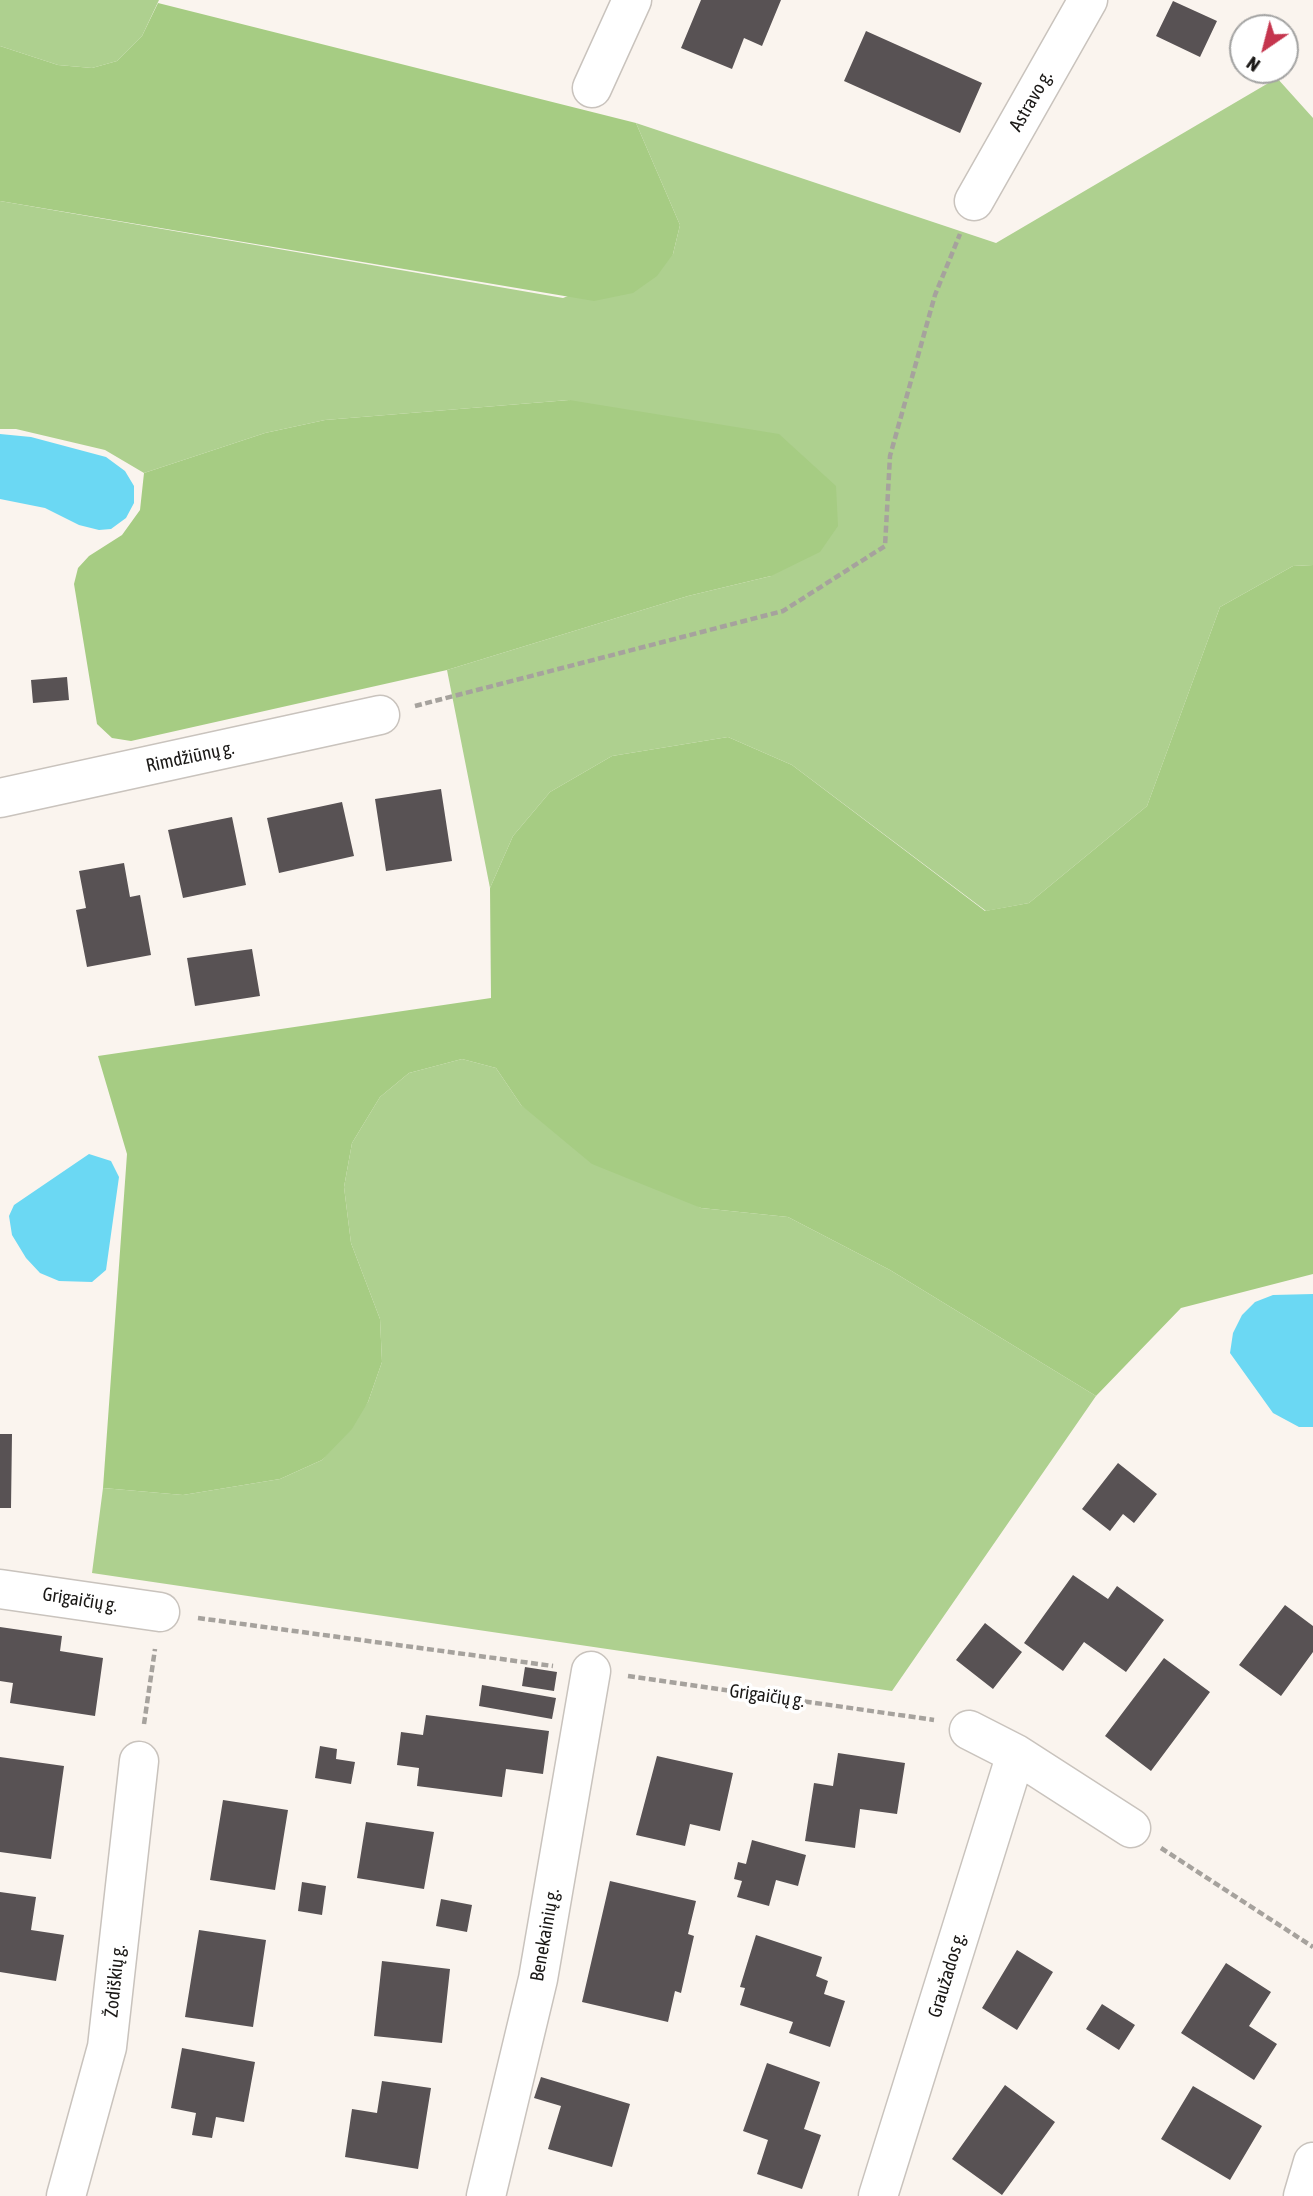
<!DOCTYPE html>
<html>
<head>
<meta charset="utf-8">
<style>
	body { margin:0 }
	#map { position:relative; width:1313px; height:2196px; overflow:hidden; background:#faf4ee; font-family:"Asap Condensed",sans-serif }
	canvas { display:block }
	.north { position:absolute; left:1229px; top:14px; width:70px; height:70px; box-sizing:border-box; background:#fff; border:2px solid #a3a3a2; border-radius:50%; rotate:215deg; font-size:19px; font-weight:700; line-height:28px; text-align:center; color:#1a1816 }
	.north::after { content:''; display:block; margin:auto; width:24px; height:32px; background:#c5354e; clip-path:polygon(50% 0,100% 100%,50% 72%,0 100%) }
</style>
</head>
<body>
<div id="map">
<canvas width="1313" height="2196"></canvas>
<div class="north">N</div>
</div>
<script>
const g = document.querySelector('canvas').getContext('2d');
g.lineJoin = 'round';
function fillPath(path, color) {
  g.fillStyle = color;
  g.fill(path, 'evenodd');
}
function poly(rows) {
  const path = new Path2D();
  for (const r of rows) {
    path.moveTo(r[0], r[1]);
    for (let i = 2; i < r.length; i += 2) path.lineTo(r[i], r[i + 1]);
  }
  return path;
}
function strokePath(path, color, width, dash) {
  g.strokeStyle = color;
  g.lineWidth = width;
  g.lineCap = dash ? 'butt' : 'round';
  g.setLineDash(dash || []);
  g.stroke(path);
}
function drawText(font, color, halo, rows, align = 'center') {
  g.font = font + ' "Asap Condensed",sans-serif';
  g.lineWidth = 7;
  g.setLineDash([]);
  g.textBaseline = 'middle';
  g.strokeStyle = halo;
  g.fillStyle = color;
  for (const [text, x, y, turn = 0] of rows) {
    g.save();
    g.translate(x, y);
    g.rotate((+turn || 0) * Math.PI / 180);
    g.textAlign = isNaN(turn) ? turn : align;
    if (halo) g.strokeText(text, 0, 0);
    g.fillText(text, 0, 0);
    g.restore();
  }
}
const green = poly([
	[0,0,159,0,142,36,117,61,92,68,58,65,0,46],
	[1277,78,1313,118,1313,565,1293,566,1220,607,1147,806,1029,903,986,911,792,765,728,737,612,756,550,792,513,836,490,888,447,670,688,596,771,576,569,400,325,420,265,433,144,473,105,450,16,429,0,429,0,201,563,298,673,254,680,225,636,123,996,243],
	[462,1059,496,1068,521,1105,701,1208,788,1217,890,1270,1096,1396,892,1691,92,1573,103,1488,183,1495,280,1479,322,1460,368,1402,382,1362,380,1319,351,1243,344,1187,352,1143,380,1097,409,1073]
]);
const forest = poly([
	[158,3,636,123,680,225,673,254,657,276,633,293,594,301,0,201,0,46,58,65,92,68,117,61,142,36],
	[569,400,779,434,836,486,838,526,820,552,771,576,688,596,447,670,131,741,112,738,97,724,74,584,78,568,89,556,122,535,140,510,144,473,265,433,325,420],
	[1313,565,1313,1274,1181,1308,1096,1396,890,1270,788,1217,701,1208,592,1164,521,1105,496,1068,462,1059,409,1073,380,1097,352,1143,344,1187,351,1243,380,1319,382,1362,368,1402,352,1429,322,1460,280,1479,183,1495,103,1488,127,1154,98,1056,491,998,490,888,513,836,550,792,612,756,728,737,792,765,985,911,1029,903,1147,806,1220,607,1293,566]
]);
const water = poly([
	[0,434,31,437,106,457,125,471,134,486,134,503,126,518,111,529,99,530,79,525,45,508,0,499],
	[89,1154,111,1161,119,1177,106,1270,92,1282,59,1281,40,1273,26,1258,12,1235,9,1216,14,1205],
	[1313,1294,1313,1427,1299,1427,1273,1413,1230,1353,1233,1333,1242,1315,1255,1302,1273,1295]
]);
const building = poly([
	[701,0,781,0,762,46,744,38,732,69,681,48],
	[1173,1,1217,21,1200,57,1156,36],
	[866,31,982,83,960,133,844,81],
	[67,677,69,700,33,703,31,680],
	[441,789,452,861,386,871,375,799],
	[342,802,354,856,279,873,267,818],
	[232,817,246,885,183,898,168,830],
	[124,863,130,897,140,895,151,955,87,967,76,910,86,908,79,871],
	[252,949,260,996,195,1006,187,958],
	[0,1434,12,1434,11,1508,0,1508],
	[1118,1463,1157,1494,1134,1523,1123,1514,1110,1531,1082,1509],
	[1073,1575,1108,1599,1117,1586,1164,1620,1126,1672,1084,1642,1063,1671,1024,1643],
	[1285,1605,1313,1626,1313,1652,1281,1696,1239,1665],
	[985,1623,1022,1652,993,1689,956,1660],
	[0,1627,62,1636,60,1651,103,1658,95,1716,10,1703,13,1683,0,1681],
	[1164,1658,1210,1692,1151,1771,1105,1736],
	[525,1667,557,1672,554,1691,522,1686],
	[482,1685,556,1698,552,1719,479,1706],
	[426,1715,549,1731,543,1774,506,1769,502,1797,417,1786,419,1768,397,1765,401,1732,423,1735],
	[320,1746,337,1749,336,1759,355,1762,351,1784,315,1778],
	[838,1753,905,1763,897,1814,860,1809,855,1848,805,1841,814,1783,833,1786],
	[657,1756,733,1773,720,1831,690,1824,685,1846,636,1835],
	[0,1757,64,1766,51,1859,0,1852],
	[223,1800,288,1810,275,1890,210,1880],
	[366,1822,434,1832,424,1889,357,1878],
	[752,1840,806,1855,798,1886,776,1880,769,1906,737,1897,742,1881,734,1879,738,1862,746,1864],
	[610,1881,696,1901,688,1934,694,1936,681,1993,675,1991,668,2022,582,2002],
	[302,1882,326,1886,322,1915,298,1911],
	[0,1892,36,1897,31,1930,64,1935,56,1981,0,1972],
	[441,1899,472,1905,467,1932,436,1926],
	[199,1930,266,1940,253,2027,185,2017],
	[756,1935,822,1957,816,1976,828,1981,824,1994,845,2001,830,2047,789,2033,793,2022,740,2005,745,1988,740,1987],
	[1017,1950,1053,1972,1017,2030,982,2008],
	[382,1961,450,1969,442,2043,374,2036],
	[1226,1963,1271,1992,1249,2026,1277,2044,1254,2080,1181,2033],
	[1102,2004,1135,2025,1119,2050,1086,2029],
	[182,2048,255,2062,244,2122,216,2117,212,2138,192,2135,196,2113,171,2108],
	[767,2063,820,2082,804,2129,821,2135,802,2189,757,2174,768,2140,743,2131],
	[541,2077,630,2104,612,2167,548,2149,561,2106,534,2098],
	[382,2081,431,2088,418,2169,345,2157,352,2109,377,2113],
	[1005,2085,1055,2122,1002,2195,952,2159],
	[1193,2086,1262,2126,1230,2180,1161,2139]
]);
const path = poly([
	[415,706,783,611,885,546,890,456,935,295,960,234],
	[198,1618,553,1666],
	[628,1676,934,1720],
	[144,1724,155,1649],
	[1161,1848,1313,1947]
]);
const minor = poly([
	[592,88,632,0],
	[974,201,1088,0],
	[0,798,380,715],
	[0,1589,160,1612],
	[969,1730,1016,1754,1131,1828],
	[66,2196,107,2047,139,1761],
	[486,2196,538,1979,591,1671],
	[878,2196,1016,1754],
	[1303,2196,1313,2162]
]);
const streetNames = [
	["Astravo g.",1031,101,-60],
	["Rimdžiūnų g.",190,757,-12],
	["Grigaičių g.",80,1600,9],
	["Grigaičių g.",767,1696,8],
	["Benekainių g.",545,1935,-80],
	["Graužados g.",947,1975,-73],
	["Žodiškių g.",115,1981,-84]
];
fillPath(green, '#aed08f');
fillPath(forest, '#a6cc83');
fillPath(water, '#6bd8f3');
fillPath(building, '#585254');
strokePath(minor, '#c9c3bd', 41);
strokePath(path, '#a6a29d', 4.5, [7, 3.5]);
strokePath(minor, '#fff', 38);
drawText('19px', '#1a1816', '#fff', streetNames);
</script>
</body>
</html>
